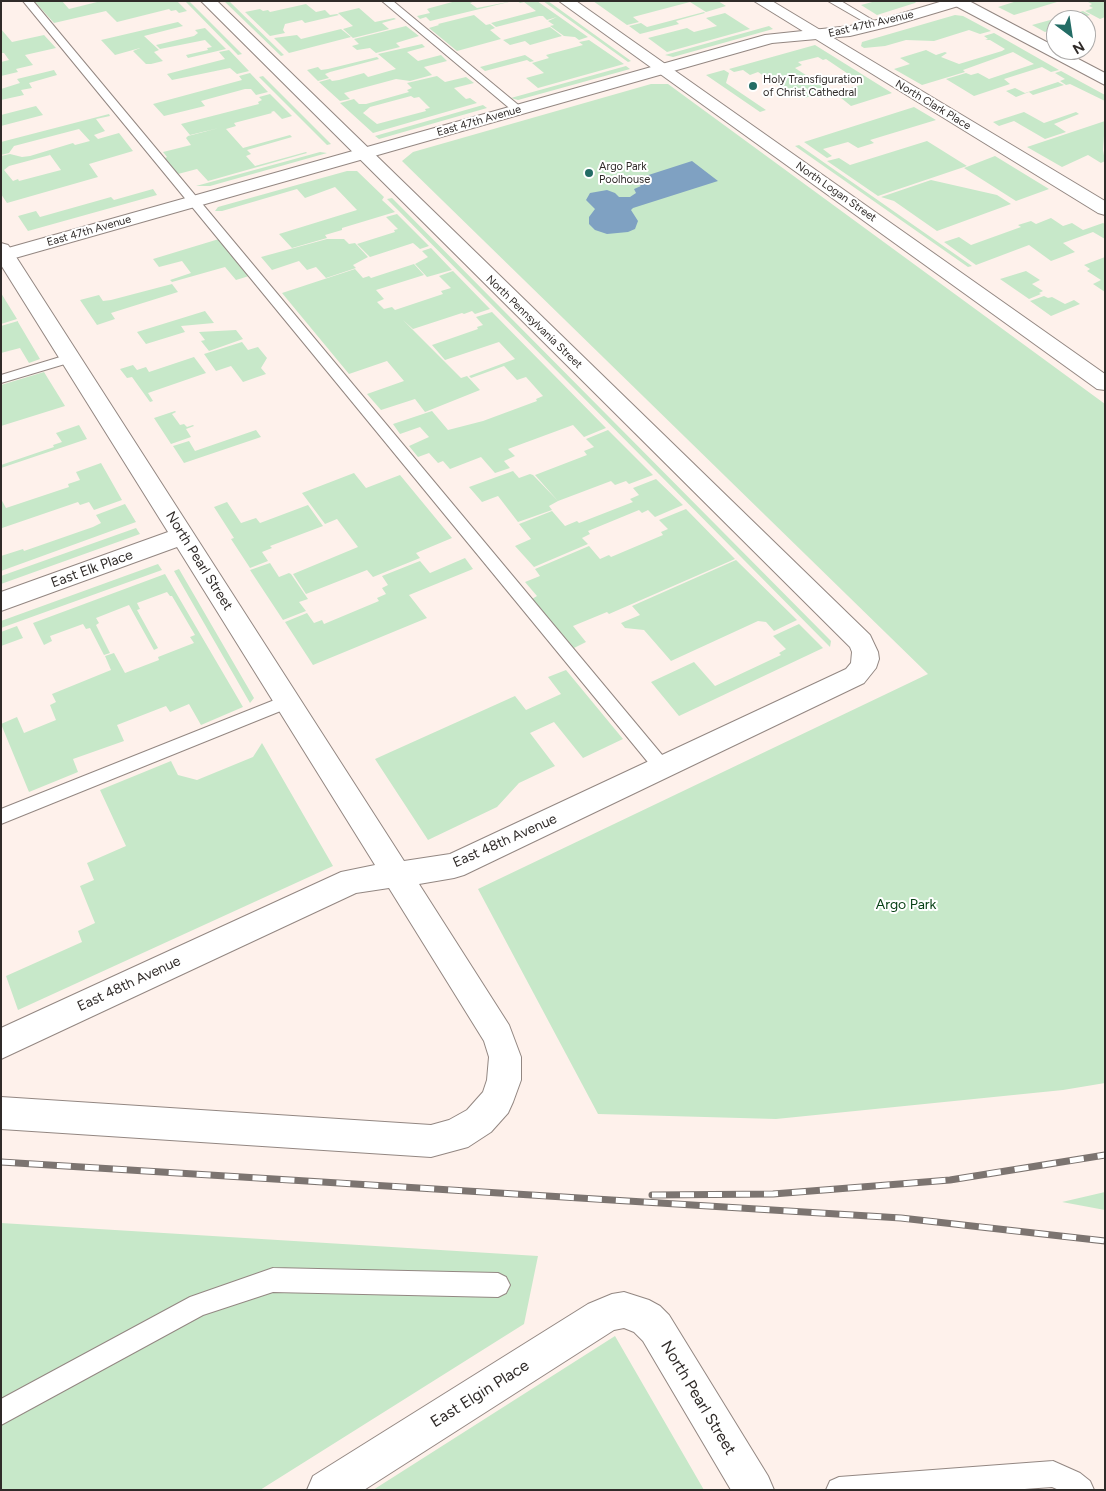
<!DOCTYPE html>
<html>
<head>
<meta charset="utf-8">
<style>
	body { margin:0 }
	#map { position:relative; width:1106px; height:1491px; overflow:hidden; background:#fef1eb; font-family:Figtree,sans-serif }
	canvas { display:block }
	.frame { position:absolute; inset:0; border:2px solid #302b29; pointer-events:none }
	.north { position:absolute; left:1046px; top:10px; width:50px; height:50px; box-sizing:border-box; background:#fff; border:1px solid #acaaa9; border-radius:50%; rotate:149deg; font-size:14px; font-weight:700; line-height:20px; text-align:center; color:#302b29 }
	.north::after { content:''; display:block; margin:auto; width:18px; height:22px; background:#236c65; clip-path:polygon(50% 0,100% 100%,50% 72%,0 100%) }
</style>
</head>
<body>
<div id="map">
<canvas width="1106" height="1491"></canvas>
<div class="frame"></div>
<div class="north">N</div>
</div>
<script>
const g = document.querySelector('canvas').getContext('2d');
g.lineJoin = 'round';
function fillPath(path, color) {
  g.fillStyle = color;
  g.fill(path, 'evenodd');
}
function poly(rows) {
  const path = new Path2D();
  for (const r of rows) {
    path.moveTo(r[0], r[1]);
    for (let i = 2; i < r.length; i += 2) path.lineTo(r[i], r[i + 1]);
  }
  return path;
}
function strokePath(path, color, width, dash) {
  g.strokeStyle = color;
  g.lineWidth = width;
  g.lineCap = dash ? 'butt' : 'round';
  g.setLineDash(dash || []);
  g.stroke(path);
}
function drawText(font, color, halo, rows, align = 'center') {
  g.font = font + ' Figtree,sans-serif';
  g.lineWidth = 4;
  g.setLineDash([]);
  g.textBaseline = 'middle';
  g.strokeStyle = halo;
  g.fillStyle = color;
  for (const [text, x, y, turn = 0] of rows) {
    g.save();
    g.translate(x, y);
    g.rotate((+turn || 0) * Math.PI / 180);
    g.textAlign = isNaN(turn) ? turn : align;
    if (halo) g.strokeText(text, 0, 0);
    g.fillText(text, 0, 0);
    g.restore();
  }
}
const green = poly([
	[62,1,69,9,101,1,177,1,187,11,179,13,176,10,171,11,169,9,117,22,106,11,54,23,35,2],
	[185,1,189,1,242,54,238,55],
	[224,1,229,1,284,55,281,56],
	[456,1,475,1,470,3,477,8,513,1,430,21,426,17,420,19,417,16,430,13,427,9,430,8],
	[517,1,537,1,588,37,579,40,575,37,564,36,550,26,554,25,548,21,557,17,547,20,543,16,539,16,496,27,491,23,536,11,524,2,520,3],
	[543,1,548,1,631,61,628,62],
	[593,1,718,1,726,6,706,12,690,2,633,17,639,22,627,25],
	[876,1,917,1,915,3,877,15,861,5],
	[1017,1,1055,1,1057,2,1014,15,998,7],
	[1086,1,1105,1,1105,17,1100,19,1085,11,1093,8,1089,6,1092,4],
	[306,4,316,12,325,10,330,15,337,14,339,15,305,23,302,20,285,24,283,30,285,33,270,36,245,12,260,9,263,11,268,10,270,12],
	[359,8,375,22,394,18,396,19,382,23,389,29,353,38,343,29,353,26,338,13],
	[1083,11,1090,15,1074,20,1056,20,1056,28,1045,32,1032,25],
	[704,12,705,13,676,21,679,24,640,34,629,26,641,23,647,27],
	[725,13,750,29,667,52,648,38,687,28,694,32,717,26,706,18],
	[474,15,486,25,490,24,495,28,490,30,501,39,457,51,429,28,439,25,438,24],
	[955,15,963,16,991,31,980,34,969,30,934,41,906,40,885,46,864,48,861,46,862,42],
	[178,22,183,26,144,36,159,50,154,52,163,61,151,64,146,64,133,51,140,48,115,55,101,40],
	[406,26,419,36,396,43,400,47,376,53,370,48,357,50,352,46,359,44,354,39],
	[769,26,773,29,673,57,665,55],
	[550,27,562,36,530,45,525,41,510,45,503,40],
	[205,28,226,49,188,58,186,55,208,50,207,48,212,47,205,40,160,49,156,45,194,36,198,33,195,30],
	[1,29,12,42,44,35,56,48,25,55,33,65,16,69,18,72,1,76,1,62,9,60,4,53,1,53],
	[341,29,351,37,289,53,274,38,297,35,301,39],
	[994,33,1059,70,1051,72,1042,67,1004,79,1010,84,974,96,946,79,966,73,971,75,978,73,989,79,1034,64,1013,52,963,70,965,72,922,85,894,69,910,64,900,58,926,50,936,55,945,52,947,53,941,57,959,64,1002,51,1005,49,990,40,985,40,988,39,984,36],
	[589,40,624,64,538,88,526,78,544,73,532,63,549,58,546,55,583,45,579,42],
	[422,44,425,47,407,52,418,61,441,55,447,61,424,67,432,75,410,81,396,79,344,93,350,99,340,101,319,82,330,79,332,81,339,80,364,73,368,77,396,69,378,54],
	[815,45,892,93,851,106,835,93,863,84,826,59,823,60,818,57,798,62,802,65,795,68,829,90,805,98,792,89,786,91,758,72,750,75,743,70,734,72,729,69],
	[229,50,249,71,237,74,230,68,172,80,167,74,225,59,219,52],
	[525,55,534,61,530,62,527,60,485,71,480,67],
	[377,57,379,59,330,72,325,74,329,78,318,81,307,70,318,67,321,70,328,69],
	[626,66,630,69,518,100,511,98],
	[54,70,57,75,29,83,32,88,21,90,24,95,1,100,1,89,20,83,17,79],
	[724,70,729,73,726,83,766,110,760,112,706,75],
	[1061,71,1105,95,1105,101,1070,84,1066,85,1060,81,1065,79,1055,73],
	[250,73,268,92,256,95,251,89,245,89,201,101,205,106,164,116,153,104,242,80,239,76],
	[263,76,331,144,327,145,259,77],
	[437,76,445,82,466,77,474,83,454,88,466,99,470,98,477,103,373,133,340,103,354,99,359,104,366,104,409,92,407,90,412,88,407,83],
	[411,96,414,98,419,97,430,108,425,109,426,111,377,124,363,113,370,107],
	[1058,82,1064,85,1033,95,1029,92,1016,97,1006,91,1015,88,1025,93],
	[651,84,668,84,1105,404,1105,1083,1063,1090,776,1119,598,1114,478,889,928,674,402,161,413,152],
	[270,94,292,116,282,119,274,111,271,112,272,113,234,123,236,126,226,129,243,148,290,135,292,137,247,150,251,154,246,156,255,166,306,152,307,153,208,181,197,169,178,174,165,158,167,157,163,152,191,145,186,138,188,136,219,128,190,135,181,124,259,104,258,102,262,100,259,97],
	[483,105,487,108,379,139,375,136],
	[36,106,43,115,1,126,1,115],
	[914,107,936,120,870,140,874,143,858,148,848,142,823,149,832,156,827,158,804,142],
	[1024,112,1044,123,1076,112,1079,114,1054,124,1066,132,1045,139,1014,121,999,126,993,122],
	[109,114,110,116,96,119,105,131,94,135,98,139,119,133,133,151,89,164,98,177,7,203,1,194,1,156,10,154,22,157,30,156,73,143,75,145,90,141,79,129,14,146,9,153,1,155,1,142],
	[48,152,61,170,19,181,18,179,13,181,4,170,9,166,50,155],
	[1105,121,1103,150,1105,161,1101,163,1088,155,1062,167,1027,147],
	[927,141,967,166,878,196,827,161,839,158,850,165],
	[799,145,972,266,968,267,795,146],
	[320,152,327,153,210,186,196,186],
	[995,156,1049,189,1016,201,964,168],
	[347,171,357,171,384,197,382,200,395,212,342,228,342,230,325,235,327,238,292,248,279,234,357,210,335,187,305,198,297,189,222,211,215,211,218,207],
	[931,180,997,195,1011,204,937,231,894,201,881,197],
	[153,189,157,195,28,231,18,216,36,211,40,217,111,197,114,200],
	[392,198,831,641,830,647,387,199],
	[397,214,429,246,420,249,413,243,370,257,357,244,395,232,394,230,398,229,386,217],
	[1051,218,1063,226,1072,223,1083,230,1103,223,1105,224,1105,239,1093,232,1063,243,1075,252,1051,261,1029,245,976,265,944,242,959,237,971,245,1021,227,1018,225,1031,221,1036,224],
	[219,239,249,276,236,280,225,267,172,282,170,280,191,273,182,261,159,267,153,259],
	[327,239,344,239,349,244,355,243,368,257,353,265,356,268,326,278,316,267,307,270,299,261,272,270,261,257],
	[431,248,452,270,427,277,415,264,428,257,422,251],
	[1105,257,1105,292,1093,284,1101,280,1087,271,1090,269,1084,265],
	[414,264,424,275,376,290,384,299,377,302,384,309,392,307,395,310,443,294,441,291,451,288,439,276,453,271,490,309,475,314,472,311,464,314,462,313,413,329,403,320,461,378,467,376,480,390,425,412,415,399,381,410,367,394,404,381,387,361,349,374,282,293,355,269,363,278,369,276,371,278],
	[1026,271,1040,280,1032,284,1043,291,1039,293,1041,294,1029,299,1000,279],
	[172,284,178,292,111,313,115,319,97,325,80,300,99,295,103,301,111,300],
	[1,293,17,319,1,324],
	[1044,296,1048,298,1052,297,1065,304,1074,300,1080,304,1051,316,1030,301],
	[205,311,214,323,181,326,185,332,146,344,137,332],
	[492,312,606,428,584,437,573,425,508,449,515,456,504,461,510,468,495,473,481,457,450,469,443,461,438,463,429,453,418,457,409,446,429,437,420,427,400,434,393,424,432,411,448,430,483,421,537,401,536,399,543,396,526,377,517,380,504,366,471,378,469,376,515,359,499,342,445,360,432,345,478,329,477,327,483,325,476,317],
	[18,321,18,322,40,359,29,363,20,348,1,353,1,326],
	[236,330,243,339,209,351,201,341,205,340,199,332],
	[242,342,248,350,258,347,267,358,261,368,266,374,243,382,231,366,216,371,204,354],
	[194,357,206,373,148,393,153,401,150,402,132,377,127,378,120,369,133,365,137,370,146,367,149,372],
	[44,372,65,406,1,426,1,385],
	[175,411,176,412,172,414,180,425,184,424,187,427,193,425,194,426,186,429,191,437,171,444,154,418],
	[79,425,87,439,1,468,1,465,54,447,53,445,62,442,56,433],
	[256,430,261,437,184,463,173,446,189,441,195,451],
	[608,430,653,475,629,484,626,481,615,485,611,481,558,501,549,506,552,510,518,522,498,496,482,502,469,487,513,471,519,478,530,474,533,475,558,501,535,475,587,455,584,451,594,447,586,439],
	[101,463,122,500,94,510,89,502,80,505,78,502,2,528,1,499,6,508,69,487,68,484,80,480,76,472],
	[354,473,366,488,400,475,452,538,416,553,420,558,373,577,367,570,306,594,293,574,358,547,337,519,325,524,302,493],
	[656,479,683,505,655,517,648,510,642,513,639,510,588,531,590,534,582,538,588,544,534,567,515,546,531,539,519,524,552,511,565,526,577,521,579,523,633,502,630,499,639,495,633,488],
	[227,502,241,523,256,518,260,523,308,505,323,526,270,546,272,548,262,552,268,561,250,568,231,539,234,538,214,507],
	[125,504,136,522,1,571,1,556,23,549,24,551,93,527,101,523,96,515],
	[686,509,735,559,609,614,607,612,573,626,586,642,574,648,532,599,537,596,525,582,540,576,535,569,589,546,600,559,609,555,611,557,663,535,661,532,668,529,659,520],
	[136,528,140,534,1,584,1,576],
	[465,558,473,569,409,595,427,618,313,665,285,622,307,613,314,623,322,620,324,624,379,601,377,598,386,594,382,588,388,585,382,576,420,561,430,573],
	[736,560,797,620,774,631,766,622,758,621,671,661,644,630,625,628,621,623,640,615,632,606],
	[270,563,279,577,289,573,291,574,308,599,299,602,306,611,283,620,250,570],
	[158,564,162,570,1,628,1,621],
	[179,569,254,698,250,703,174,571],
	[165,574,243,707,201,725,189,704,170,712,166,706,117,725,124,741,73,759,78,772,29,792,1,724,17,717,24,733,56,720,50,705,56,702,52,694,111,670,105,656,114,653,125,673,159,660,158,657,194,643,190,637,195,635,172,596,170,596,167,592,137,603,140,609,137,610,158,648,154,650,129,605,96,618,99,623,96,625,110,653,104,655,90,628,86,629,83,624,50,636,52,641,44,645,33,623],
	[799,624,823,648,679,716,651,682,694,662,715,686,781,655,779,653,786,649,773,636],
	[17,626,23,638,1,646,1,632],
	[566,670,623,739,583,758,554,722,530,733,555,766,519,783,497,807,428,840,375,759,515,696,526,710,561,694,548,677],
	[262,743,333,866,18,1010,6,976,82,942,78,931,95,923,80,886,94,880,87,863,126,846,100,790,171,761,178,775,197,780,253,757],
	[1105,1192,1105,1210,1062,1202],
	[1,1223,538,1256,524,1324,260,1490,1,1490],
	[615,1336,704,1490,373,1490]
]);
const water = poly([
	[692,161,718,181,633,208,631,210,638,221,635,229,628,232,607,234,595,230,589,224,589,217,595,209,586,200,590,193,607,190,615,193,619,197,630,197,636,193,634,189,641,186,633,180]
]);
const service = poly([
	[23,1,33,1,668,762,671,767,668,772,662,774,656,772,23,1],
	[382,1,393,1,522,108,523,110,522,112,514,112,382,1],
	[828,1,841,1,881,25,879,27,873,27,828,1],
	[70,354,77,358,75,361,1,383,1,375,70,354],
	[287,695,293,696,296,701,293,706,1,824,1,809,287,695],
	[273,1268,498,1273,506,1277,510,1285,506,1293,498,1297,273,1292,203,1315,1,1425,1,1399,190,1297,273,1268],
	[1053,1461,1080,1473,1090,1481,1094,1490,1059,1490,1052,1487,1011,1490,826,1490,830,1481,839,1477,1053,1461]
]);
const minor = poly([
	[201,1,217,1,870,635,878,652,879,659,876,668,864,683,464,875,454,878,419,884,509,1025,521,1057,521,1080,513,1102,508,1113,491,1132,468,1147,431,1157,1,1129,1,1097,431,1125,449,1120,467,1110,483,1092,487,1080,489,1057,484,1041,389,888,356,893,1,1059,1,1028,341,872,375,865,177,547,1,611,1,592,168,532,1,265,1,243,8,245,11,249,404,861,450,854,846,669,851,663,852,652,850,647,201,1],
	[559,1,576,1,1105,374,1105,390,1097,389,559,1],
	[754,1,772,1,1105,201,1105,215,1098,213,754,1],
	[950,1,969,1,1056,47,1056,50,1061,50,1105,73,1105,85,952,4,950,1],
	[624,1292,649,1300,660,1306,669,1315,768,1476,774,1490,731,1490,643,1341,634,1332,624,1328,614,1330,364,1490,307,1490,313,1476,588,1304,612,1294,624,1292]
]);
const tertiary = poly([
	[943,1,967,1,965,4,895,25,850,36,772,43,1,262,1,250,765,35,850,26,886,18,943,1]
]);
const rail = poly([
	[1,1162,901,1218,1105,1241],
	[652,1195,773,1194,950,1180,1105,1155]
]);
const markers = [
	[753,86,5,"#236c65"],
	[589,173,5,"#236c65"]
];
const farStreetnames = [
	["East 47th Avenue",871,24,-13],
	["North Clark Place",933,105,31],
	["East 47th Avenue",479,121,-16],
	["North Logan Street",836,192,35],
	["East 47th Avenue",89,231,-16],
	["North Pennsylvania Street",534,322,44]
];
const farPoinames = [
	["Holy Transfiguration",763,80],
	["of Christ Cathedral",763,93],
	["Argo Park",599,167],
	["Poolhouse",599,180]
];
const streetNames = [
	["North Pearl Street",199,561,58],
	["East Elk Place",92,569,-20],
	["East 48th Avenue",505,841,-24],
	["East 48th Avenue",129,984,-25]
];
const parkNames = [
	["Argo Park",906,905]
];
const nearStreetnames = [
	["East Elgin Place",480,1394,-32],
	["North Pearl Street",698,1398,59]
];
fillPath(green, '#c7e8c9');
fillPath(water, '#7fa1c2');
strokePath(service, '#938782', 2);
strokePath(minor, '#938782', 2);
strokePath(tertiary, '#938782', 2);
fillPath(service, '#fff');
fillPath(minor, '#fff');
fillPath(tertiary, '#fff');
strokePath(rail, '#7c7470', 7);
strokePath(rail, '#fff', 5, [14]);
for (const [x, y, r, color] of markers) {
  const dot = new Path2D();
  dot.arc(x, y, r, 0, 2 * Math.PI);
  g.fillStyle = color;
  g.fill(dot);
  strokePath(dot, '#fff', 2);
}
drawText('11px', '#302b29', '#fff', farStreetnames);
drawText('11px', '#302b29', '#fff', farPoinames, 'left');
drawText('14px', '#302b29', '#fff', streetNames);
drawText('14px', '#094116', '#fff', parkNames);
drawText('16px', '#302b29', '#fff', nearStreetnames);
</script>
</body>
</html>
